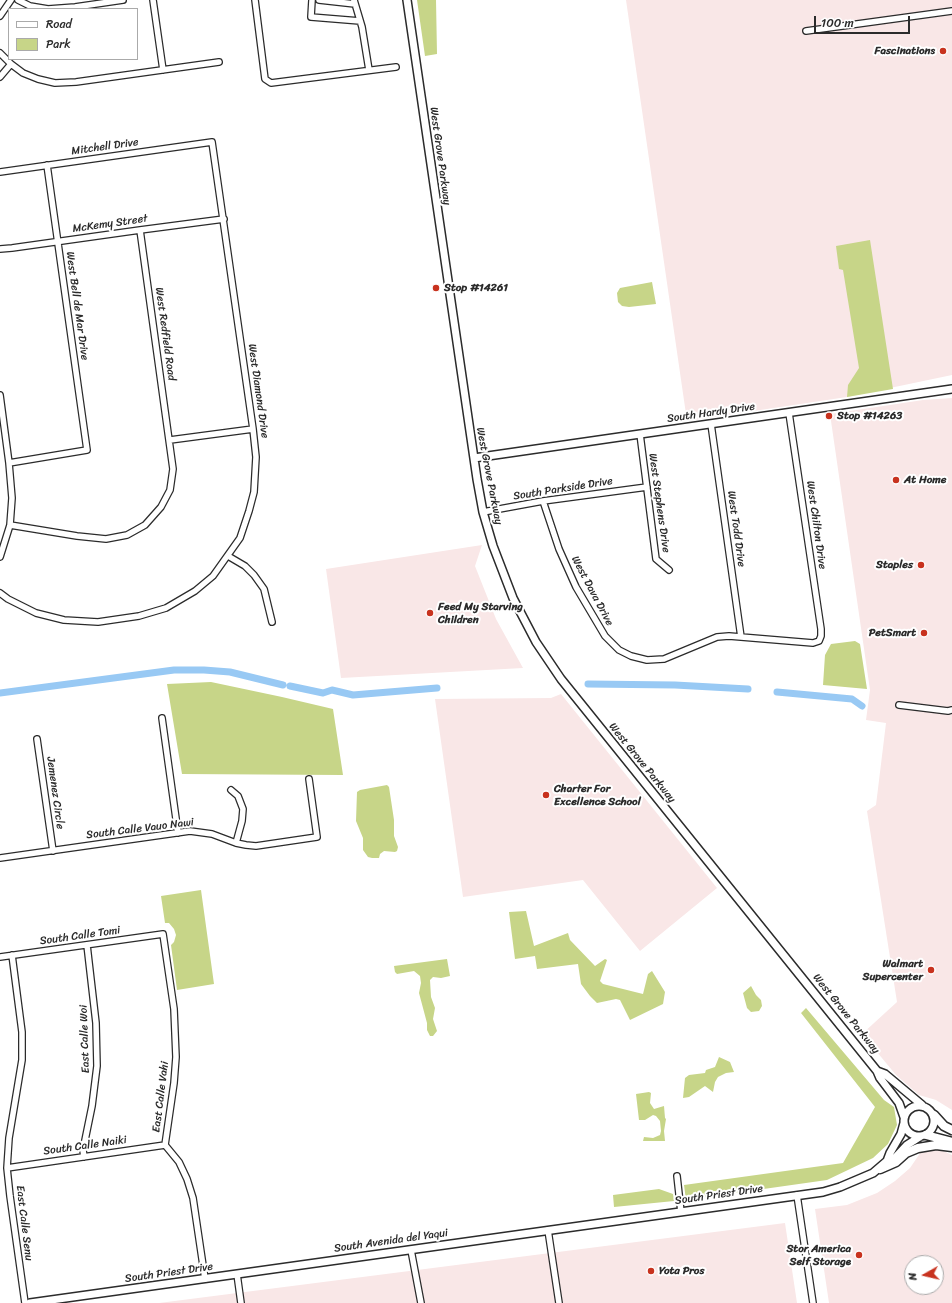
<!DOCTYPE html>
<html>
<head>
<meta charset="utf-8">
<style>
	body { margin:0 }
	#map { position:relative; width:952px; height:1303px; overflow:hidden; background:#fff; font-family:Sriracha,sans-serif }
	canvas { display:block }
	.legend { position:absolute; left:8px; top:8px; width:130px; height:52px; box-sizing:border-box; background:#fff; border:1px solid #aaa; margin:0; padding:5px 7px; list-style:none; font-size:12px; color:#2b2b2b }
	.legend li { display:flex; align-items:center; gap:8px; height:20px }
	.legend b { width:20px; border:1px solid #aaa }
	.north { position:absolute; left:904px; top:1255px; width:40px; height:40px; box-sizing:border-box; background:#fff; border:1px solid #aaa; border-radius:50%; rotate:262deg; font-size:11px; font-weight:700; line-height:16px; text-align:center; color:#2b2b2b }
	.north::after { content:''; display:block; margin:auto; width:14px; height:18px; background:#c8321e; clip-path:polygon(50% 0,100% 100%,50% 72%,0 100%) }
	.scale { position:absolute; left:814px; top:16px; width:96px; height:18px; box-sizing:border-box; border:2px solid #2b2b2b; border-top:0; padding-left:5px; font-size:12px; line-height:14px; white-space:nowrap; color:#2b2b2b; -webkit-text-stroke:3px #fff; paint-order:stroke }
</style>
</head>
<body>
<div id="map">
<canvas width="952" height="1303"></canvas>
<ul class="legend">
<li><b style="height:5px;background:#fff"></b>Road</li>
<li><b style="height:11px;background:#c7d588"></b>Park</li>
</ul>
<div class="north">N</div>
<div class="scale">100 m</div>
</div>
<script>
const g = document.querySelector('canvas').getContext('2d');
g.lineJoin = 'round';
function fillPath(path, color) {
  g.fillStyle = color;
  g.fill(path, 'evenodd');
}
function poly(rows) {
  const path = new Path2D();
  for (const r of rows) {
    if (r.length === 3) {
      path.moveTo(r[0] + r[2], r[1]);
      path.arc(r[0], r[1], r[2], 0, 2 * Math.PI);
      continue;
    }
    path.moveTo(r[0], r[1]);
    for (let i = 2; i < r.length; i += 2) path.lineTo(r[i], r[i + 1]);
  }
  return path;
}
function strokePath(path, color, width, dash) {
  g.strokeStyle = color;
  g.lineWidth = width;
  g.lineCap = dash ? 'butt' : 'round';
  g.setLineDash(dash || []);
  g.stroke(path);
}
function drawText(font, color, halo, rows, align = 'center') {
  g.font = font + ' Sriracha,sans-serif';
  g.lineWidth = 4;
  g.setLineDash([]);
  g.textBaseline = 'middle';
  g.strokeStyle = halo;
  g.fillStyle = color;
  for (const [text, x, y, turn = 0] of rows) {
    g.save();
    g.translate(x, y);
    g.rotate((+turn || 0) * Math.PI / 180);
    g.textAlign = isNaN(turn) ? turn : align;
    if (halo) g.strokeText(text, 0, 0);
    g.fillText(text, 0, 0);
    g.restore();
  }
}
const built = poly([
	[626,0,952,0,952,375,847,397,687,421],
	[952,398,952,1110,936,1100,919,1095,896,1075,862,1034,897,1002,867,811,876,805,886,723,866,720,870,690,830,414,923,400],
	[482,545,475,566,496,619,523,668,341,678,326,569],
	[561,694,717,888,640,951,583,880,463,897,435,699,551,698],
	[927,1143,952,1155,952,1303,829,1303,815,1209,847,1205,877,1193,895,1181,910,1168],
	[912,1263,936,1263,936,1287,912,1287],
	[785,1223,797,1303,159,1303]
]);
const green = poly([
	[417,0,436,0,437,54,425,56],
	[870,240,893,389,847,397,848,385,859,368,843,270,839,269,836,246],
	[652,282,656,304,629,307,622,306,618,302,617,293,620,288],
	[855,641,860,644,867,689,823,685,825,655,831,644],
	[211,682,282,697,333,709,343,775,182,774,167,684],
	[387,785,389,787,394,820,394,836,398,847,397,851,395,852,384,851,380,854,379,858,372,858,368,857,363,850,363,838,356,821,357,792,360,790],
	[201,890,214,984,177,990,171,945,174,942,176,935,174,929,169,923,165,923,161,896],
	[526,911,534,946,568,933,570,940,595,966,605,959,607,960,600,981,603,984,643,994,648,974,652,971,665,992,663,1004,630,1020,620,1000,616,999,597,1003,590,996,581,984,578,964,537,969,535,956,515,959,509,912],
	[447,959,450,976,441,978,433,977,430,980,431,997,435,1008,433,1019,437,1031,433,1036,430,1036,427,1030,427,1023,419,993,421,983,420,976,414,971,397,974,395,972,394,966],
	[751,986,756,995,761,1000,762,1006,759,1011,751,1012,747,1008,743,993],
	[806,1008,884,1100,894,1107,897,1125,888,1144,873,1158,827,1180,686,1200,684,1185,843,1163,875,1107,801,1013],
	[719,1057,730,1062,734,1072,726,1073,718,1077,715,1082,713,1092,705,1086,689,1097,683,1098,685,1078,689,1075,705,1073,706,1070,715,1067],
	[649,1092,651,1093,650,1103,654,1109,664,1106,665,1118,666,1119,664,1131,665,1141,643,1141,644,1137,653,1138,660,1135,661,1131,660,1121,656,1116,653,1115,645,1120,639,1120,636,1094],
	[659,1189,673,1194,674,1201,614,1207,613,1195]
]);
const canal = poly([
	[588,684,675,685,748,689],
	[290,686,323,693,332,690,353,695,437,688],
	[777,692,852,699,862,706],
	[0,693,174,670,204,670,230,672,283,685]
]);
const minor = poly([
	[18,0,30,6,48,9,75,7,123,0],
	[153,0,163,70],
	[255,0,265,79,271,83,396,67],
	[312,0,311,17,360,21],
	[319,0,355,4],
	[354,0,362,27,369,70],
	[0,16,11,0],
	[806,31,952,11],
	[0,53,11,64,23,73,38,79,55,83,76,82,219,62],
	[0,77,11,64],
	[0,172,212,142,253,429,256,457,254,492,249,511,240,538,213,576,195,591,166,608,139,616,98,622,64,620,36,613,8,599,0,593],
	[0,249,12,248,140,230,224,219],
	[0,395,9,463,12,498,10,525,0,557],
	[711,424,741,637],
	[640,434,656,559,669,570],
	[170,440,253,429],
	[9,463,87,450,47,165],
	[543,501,559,549,576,587,605,636,619,650,631,656,647,660,664,659,717,637,729,636,813,643,819,641,821,636,821,629,789,413],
	[483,512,543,501,647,487],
	[10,525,77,536,106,539,127,535,145,525,161,507,170,490,173,469,140,230],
	[228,556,245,566,254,575,264,589,272,622],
	[899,705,948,711,952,710],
	[162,718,178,833],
	[37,739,53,851],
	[231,790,238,796,243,809,242,821,236,843],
	[0,858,190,831,212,834,236,843,246,845,256,846,317,837,309,779],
	[12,955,22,1032,22,1060,9,1138,7,1168,10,1196,25,1303],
	[0,957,163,934,174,1009,176,1057,174,1083,165,1145,179,1162,187,1179,193,1198,205,1279],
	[84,1157,83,1150,92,1106,97,1066,96,1023,87,945],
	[7,1168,165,1145],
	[677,1176,681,1212],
	[797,1195,813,1303],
	[548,1230,559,1303],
	[411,1250,421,1303],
	[237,1274,241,1303]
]);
const tertiary = poly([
	[407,0,477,479,483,512,493,546,513,598,536,642,561,679,877,1071,880,1078,899,1103,904,1117],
	[474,458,952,389],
	[877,1071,885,1074,922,1105],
	[919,1121,15],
	[887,1161,890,1153,901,1134,904,1123],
	[30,1303,823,1192,840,1187,873,1173,887,1161,894,1159,907,1145,921,1136]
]);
const secondary = poly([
	[934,1115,944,1126,952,1130],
	[926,1135,952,1142],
	[880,1169,896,1162,906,1153,918,1148,936,1145,952,1147]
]);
const markers = [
	[943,51,4,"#c8321e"],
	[436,288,4,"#c8321e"],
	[829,416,4,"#c8321e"],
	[896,480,4,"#c8321e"],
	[921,565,4,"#c8321e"],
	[430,613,4,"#c8321e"],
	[924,633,4,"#c8321e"],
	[546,795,4,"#c8321e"],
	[931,970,4,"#c8321e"],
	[859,1255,4,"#c8321e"],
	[651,1271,4,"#c8321e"]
];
const poiNames = [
	["Fascinations",935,51,"right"],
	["Stop #14261",444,288],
	["Stop #14263",837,416],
	["At Home",904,480],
	["Staples",913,565,"right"],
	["Feed My Starving",438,607],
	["Children",438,620],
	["PetSmart",916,633,"right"],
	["Charter For",554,789],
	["Excellence School",554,802],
	["Walmart",923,964,"right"],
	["Supercenter",923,977,"right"],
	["Stor America",851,1249,"right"],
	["Self Storage",851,1262,"right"],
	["Yota Pros",659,1271]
];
const streetNames = [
	["Mitchell Drive",105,147,-8],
	["West Grove Parkway",440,156,82],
	["McKemy Street",110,224,-8],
	["West Bell de Mar Drive",77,306,82],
	["West Redfield Road",165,334,82],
	["West Diamond Drive",258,391,82],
	["South Hardy Drive",711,413,-8],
	["West Grove Parkway",489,476,79],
	["South Parkside Drive",563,489,-9],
	["West Stephens Drive",659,503,82],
	["West Chilton Drive",816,525,82],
	["West Todd Drive",736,529,82],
	["West Dava Drive",592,591,62],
	["West Grove Parkway",642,763,51],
	["Jemenez Circle",55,793,82],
	["South Calle Vauo Nawi",140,829,-7],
	["South Calle Tomi",80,936,-8],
	["West Grove Parkway",846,1014,51],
	["East Calle Woi",85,1039,-92],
	["East Calle Vahi",161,1097,-83],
	["South Calle Naiki",85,1146,-8],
	["South Priest Drive",719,1195,-8],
	["East Calle Senu",24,1223,83],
	["South Avenida del Yaqui",391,1241,-8],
	["South Priest Drive",169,1273,-8]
];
fillPath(built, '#f9e7e7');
fillPath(green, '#c7d588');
strokePath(canal, '#98c9f4', 7);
strokePath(minor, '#2b2b2b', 8);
strokePath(tertiary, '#2b2b2b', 10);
strokePath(secondary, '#2b2b2b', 11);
strokePath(minor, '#fff', 5.5);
strokePath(tertiary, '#fff', 7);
strokePath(secondary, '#fff', 8);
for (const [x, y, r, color] of markers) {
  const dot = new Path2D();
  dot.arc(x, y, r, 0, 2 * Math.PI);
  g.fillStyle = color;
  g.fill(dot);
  strokePath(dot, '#fff', 1.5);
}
drawText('bold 11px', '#2b2b2b', '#fff', poiNames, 'left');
drawText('11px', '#2b2b2b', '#fff', streetNames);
</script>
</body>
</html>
